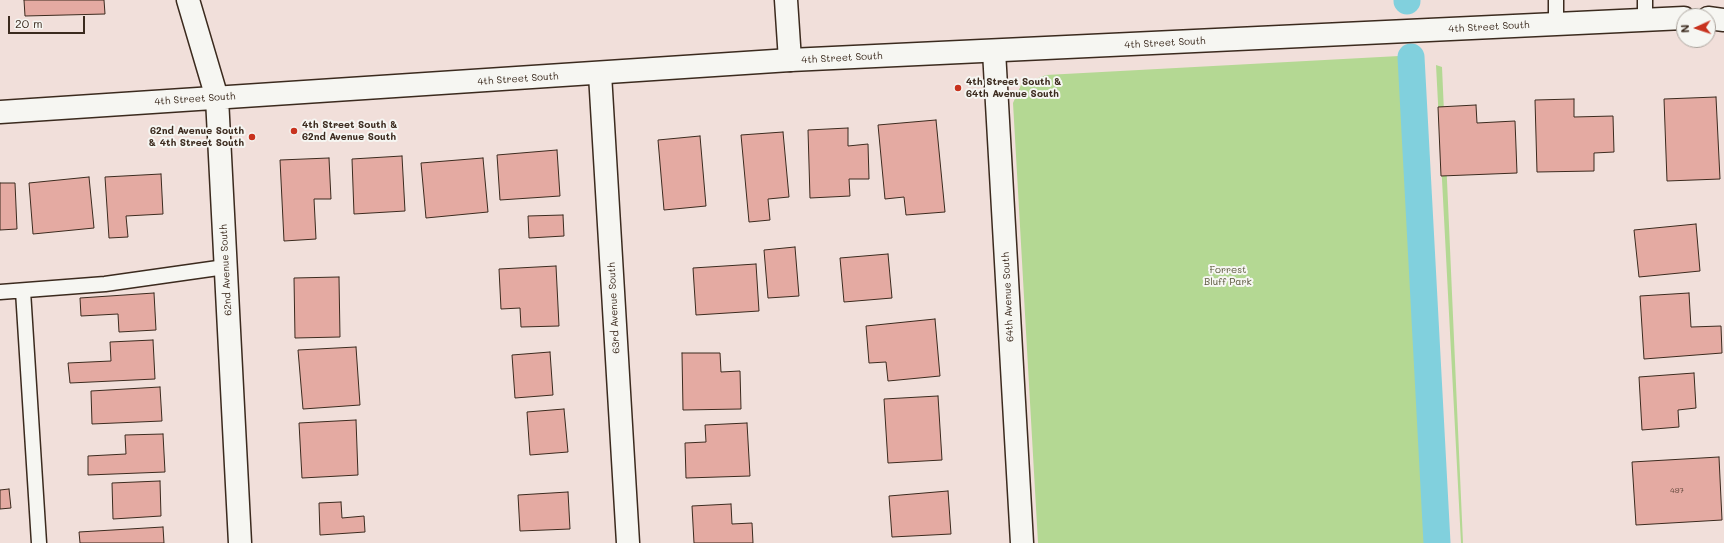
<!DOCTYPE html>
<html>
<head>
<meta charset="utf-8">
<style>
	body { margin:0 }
	#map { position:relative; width:1724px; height:543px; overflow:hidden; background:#f1dfda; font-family:Mali,sans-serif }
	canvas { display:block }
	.north { position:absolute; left:1676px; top:8px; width:40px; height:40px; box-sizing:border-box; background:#f6f6f2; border:1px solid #aba49d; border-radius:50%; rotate:267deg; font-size:11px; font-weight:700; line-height:16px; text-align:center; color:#3b2a1e }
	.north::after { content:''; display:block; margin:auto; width:14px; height:18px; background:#c8321e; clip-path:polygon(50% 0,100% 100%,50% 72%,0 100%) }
	.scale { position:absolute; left:8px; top:16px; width:77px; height:18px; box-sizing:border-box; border:2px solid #3b2a1e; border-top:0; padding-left:5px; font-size:12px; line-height:14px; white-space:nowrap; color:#3b2a1e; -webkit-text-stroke:3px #f6f6f2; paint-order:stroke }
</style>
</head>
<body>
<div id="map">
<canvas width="1724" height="543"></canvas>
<div class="north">N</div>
<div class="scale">20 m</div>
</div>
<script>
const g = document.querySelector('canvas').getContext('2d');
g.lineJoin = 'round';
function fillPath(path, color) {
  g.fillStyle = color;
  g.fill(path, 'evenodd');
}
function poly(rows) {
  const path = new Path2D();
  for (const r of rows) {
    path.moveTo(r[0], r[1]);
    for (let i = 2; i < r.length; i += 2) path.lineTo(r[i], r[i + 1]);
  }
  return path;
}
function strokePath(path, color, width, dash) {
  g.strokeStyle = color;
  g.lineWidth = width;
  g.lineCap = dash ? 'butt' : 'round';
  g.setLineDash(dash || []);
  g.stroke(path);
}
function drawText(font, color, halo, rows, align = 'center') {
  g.font = font + ' Mali,sans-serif';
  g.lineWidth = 4;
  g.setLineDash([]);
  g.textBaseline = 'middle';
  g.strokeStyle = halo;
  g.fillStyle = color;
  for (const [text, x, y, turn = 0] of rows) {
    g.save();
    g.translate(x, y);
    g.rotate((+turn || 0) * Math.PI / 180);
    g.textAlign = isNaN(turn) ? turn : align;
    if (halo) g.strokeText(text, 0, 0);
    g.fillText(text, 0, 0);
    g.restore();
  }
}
const green = poly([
	[1399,56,1423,66,1448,543,1038,543,1013,103,1021,85,1046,75],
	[1436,65,1442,67,1463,543,1461,543]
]);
const canal = poly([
	[1407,0,1407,1],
	[1411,57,1437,543]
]);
const building = poly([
	[24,0,104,0,105,14,25,16,24,0],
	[1716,97,1720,179,1667,181,1664,99,1716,97],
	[1574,99,1574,117,1613,116,1614,152,1594,153,1594,171,1537,172,1535,100,1574,99],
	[1476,105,1477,123,1515,121,1517,173,1441,176,1438,107,1476,105],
	[936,120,945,212,906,215,904,197,885,199,878,125,936,120],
	[848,128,848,146,868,144,869,179,849,179,850,196,810,198,808,130,848,128],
	[783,132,789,197,768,199,770,220,749,222,741,135,783,132],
	[700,136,706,206,664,210,658,140,700,136],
	[557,150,560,196,500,200,497,155,557,150],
	[402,156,405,211,354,214,352,159,402,156],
	[329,158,331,199,314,199,316,239,284,241,280,160,329,158],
	[483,158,488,212,426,218,421,163,483,158],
	[161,174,163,214,126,216,128,237,109,238,105,177,161,174],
	[89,177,94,228,33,234,29,183,89,177],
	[0,183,15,183,17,229,0,230,0,183],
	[563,215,564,236,529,238,528,216,563,215],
	[1696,224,1700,271,1639,277,1634,230,1696,224],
	[795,247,799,296,768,298,764,250,795,247],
	[888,254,892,298,844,302,840,258,888,254],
	[756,264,759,311,696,315,693,268,756,264],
	[556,266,559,326,521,327,520,308,501,309,499,269,556,266],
	[339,277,340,337,295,338,294,278,339,277],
	[154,293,156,330,119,332,118,314,81,316,80,298,154,293],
	[1689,293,1691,327,1721,326,1722,353,1644,359,1640,296,1689,293],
	[935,319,940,376,888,381,886,362,869,363,866,326,935,319],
	[153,340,155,379,70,383,68,363,111,361,110,342,153,340],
	[356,347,360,405,303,409,298,350,356,347],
	[550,352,553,395,515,398,512,355,550,352],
	[682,353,720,353,721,372,740,371,741,409,683,410,682,353],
	[1694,373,1696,408,1678,410,1679,427,1642,430,1639,377,1694,373],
	[160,387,162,421,92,424,91,391,160,387],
	[938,396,942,460,888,463,884,399,938,396],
	[564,409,568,452,530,455,527,412,564,409],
	[356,420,358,475,302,478,299,423,356,420],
	[747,423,750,476,686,478,685,443,706,442,705,425,747,423],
	[163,434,165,472,88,475,88,456,126,454,125,435,163,434],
	[1719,457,1722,520,1636,525,1632,462,1719,457],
	[160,481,161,516,113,519,112,483,160,481],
	[9,489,11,508,0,509,0,490,9,489],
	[948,491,951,534,892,537,889,496,948,491],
	[568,492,570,529,520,531,518,495,568,492],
	[341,502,342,518,364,516,365,532,320,535,319,503,341,502],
	[731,504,732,524,752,523,753,543,694,543,692,506,731,504],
	[163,527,164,543,80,543,79,532,163,527]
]);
const service = poly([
	[1645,0,1645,19],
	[1556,24,1556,0],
	[23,291,39,543],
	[0,292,105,284,225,267]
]);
const minor = poly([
	[188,0,217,98],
	[786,0,790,60],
	[994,51,1022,543],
	[600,74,628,543]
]);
const tertiary = poly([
	[1708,18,1724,20],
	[217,98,240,543],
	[0,112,790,60,1684,18]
]);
const markers = [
	[958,88,4,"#c8321e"],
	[294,131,4,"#c8321e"],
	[252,137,4,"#c8321e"]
];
const numberNames = [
	["497",1677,491]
];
const streetNames = [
	["4th Street South",1489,27,-3],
	["4th Street South",1165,43,-3],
	["4th Street South",842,58,-3],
	["4th Street South",518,79,-4],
	["4th Street South",195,99,-4],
	["62nd Avenue South",226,270,-93],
	["64th Avenue South",1008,297,-93],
	["63rd Avenue South",614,308,-93]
];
const poiNames = [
	["4th Street South &",966,82],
	["64th Avenue South",966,94],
	["4th Street South &",302,125],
	["62nd Avenue South",302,137],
	["62nd Avenue South",244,131,"right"],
	["& 4th Street South",244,143,"right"]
];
const parkNames = [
	["Forrest",1228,270],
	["Bluff Park",1228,282]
];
fillPath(green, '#b4d893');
strokePath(canal, '#81d0dd', 27);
fillPath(building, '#e4aaa2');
strokePath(building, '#3b2a1e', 1);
strokePath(service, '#3b2a1e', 17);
strokePath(minor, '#3b2a1e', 25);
strokePath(tertiary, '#3b2a1e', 25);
strokePath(service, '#f6f6f2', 14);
strokePath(minor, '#f6f6f2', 22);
strokePath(tertiary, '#f6f6f2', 22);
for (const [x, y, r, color] of markers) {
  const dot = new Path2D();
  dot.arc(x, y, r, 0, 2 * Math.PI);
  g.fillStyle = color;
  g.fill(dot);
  strokePath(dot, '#f6f6f2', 1.5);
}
drawText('8px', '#654a3f', null, numberNames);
drawText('10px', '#3b2a1e', '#f6f6f2', streetNames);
drawText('bold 10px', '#3b2a1e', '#f6f6f2', poiNames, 'left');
drawText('10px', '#59563b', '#f6f6f2', parkNames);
</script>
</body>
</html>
